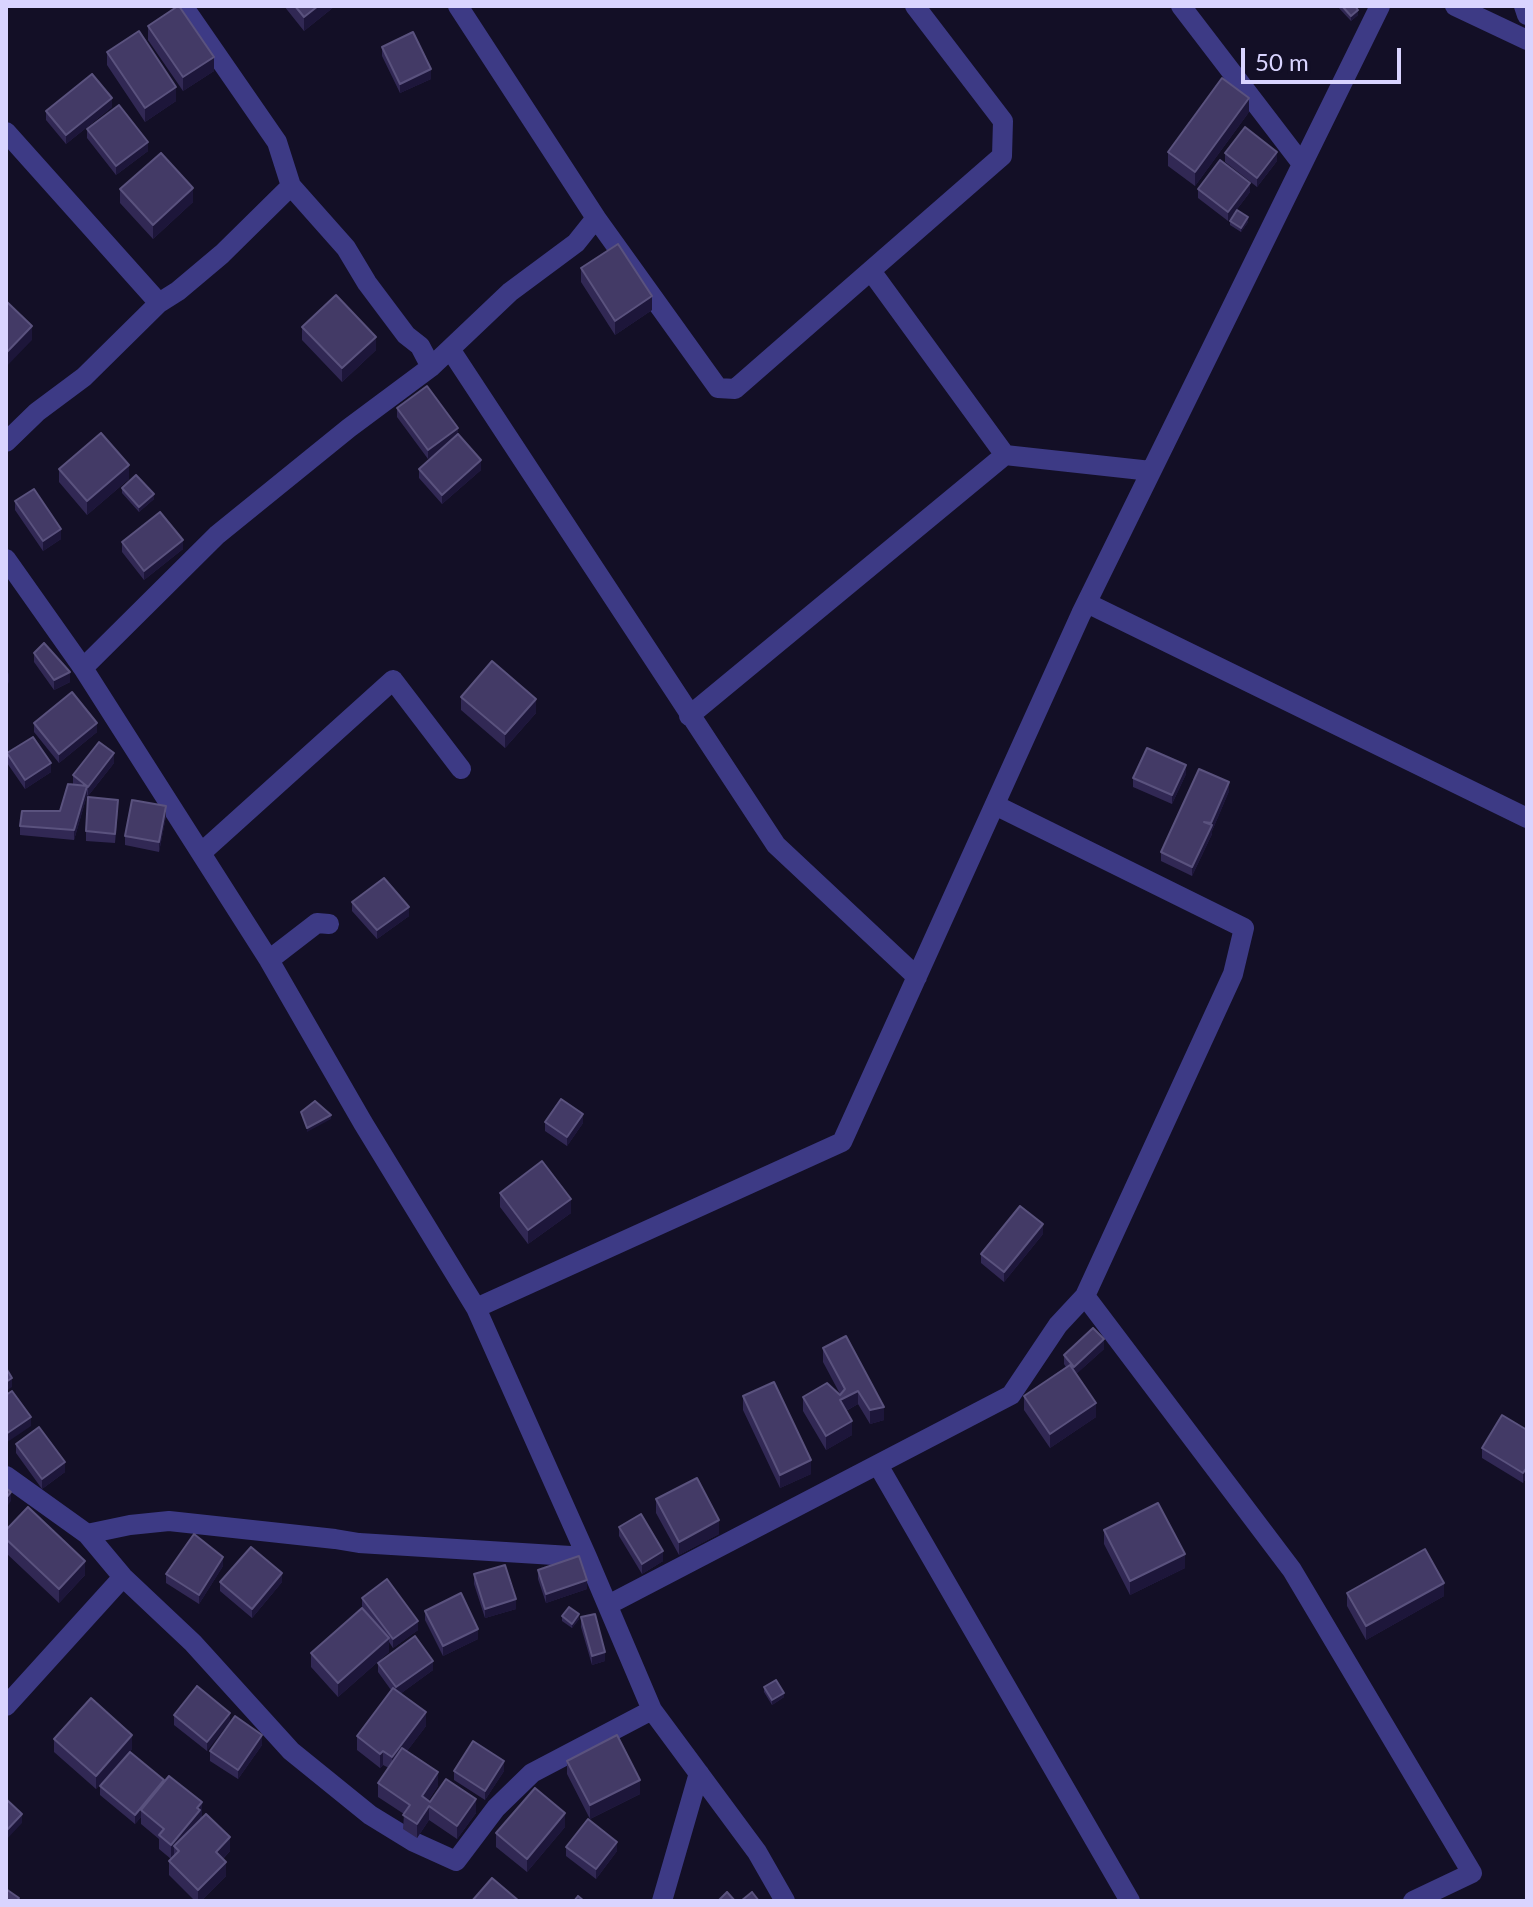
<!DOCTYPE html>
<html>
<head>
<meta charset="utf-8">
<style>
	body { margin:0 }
	#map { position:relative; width:1533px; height:1907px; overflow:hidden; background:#130f26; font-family:Lato,sans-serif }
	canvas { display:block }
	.frame { position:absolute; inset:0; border:8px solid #d9d4ff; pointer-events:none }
	.scale { position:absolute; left:1241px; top:48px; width:160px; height:36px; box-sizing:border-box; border:4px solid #d9d4ff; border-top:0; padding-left:10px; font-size:24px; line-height:28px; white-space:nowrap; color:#d9d4ff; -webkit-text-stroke:6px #130f26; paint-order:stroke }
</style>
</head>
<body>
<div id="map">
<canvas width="1533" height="1907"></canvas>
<div class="frame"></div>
<div class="scale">50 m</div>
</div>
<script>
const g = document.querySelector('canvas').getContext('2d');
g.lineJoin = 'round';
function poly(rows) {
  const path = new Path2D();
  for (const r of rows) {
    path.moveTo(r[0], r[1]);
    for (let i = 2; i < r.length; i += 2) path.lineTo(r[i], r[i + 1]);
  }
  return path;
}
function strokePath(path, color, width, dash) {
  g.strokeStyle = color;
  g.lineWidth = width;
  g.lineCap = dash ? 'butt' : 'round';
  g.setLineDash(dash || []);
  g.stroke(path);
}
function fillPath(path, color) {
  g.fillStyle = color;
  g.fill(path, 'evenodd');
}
const minor = poly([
	[1181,6,1302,164],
	[1455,6,1527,40],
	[1524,6,1527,15],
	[6,132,159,303],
	[291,186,346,248,367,283,406,335,420,346,431,367],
	[596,218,718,388,735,389,1002,156,1003,121,915,6],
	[450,349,776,845,917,977],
	[6,442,37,412,84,377,159,303,178,291,222,254,291,186,277,142,183,6],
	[1005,455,1151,471],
	[6,559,83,668,269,960,363,1123,476,1308,587,1557,652,1710,757,1852,785,1901],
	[1087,603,1527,818],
	[83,668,217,535,349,428,431,367,510,292,576,243,596,218,458,6],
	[689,716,1005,455,871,271],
	[201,853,393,680,461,769],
	[269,960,317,923,329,924],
	[1085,1296,1292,1570,1472,1873,1413,1901],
	[476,1308,842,1142,1081,614,1380,6],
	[878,1465,1130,1901],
	[6,1476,87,1534,123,1577,193,1643,291,1751,370,1815,414,1842,456,1861,496,1808,532,1773,652,1710],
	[87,1534,130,1525,169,1521,335,1539,359,1543,587,1557],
	[608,1605,1011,1395,1058,1325,1085,1296,1233,974,1244,928,995,805],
	[6,1706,123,1577],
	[662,1901,699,1773]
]);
const wall = poly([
	[284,6,335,6,304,31],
	[1337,6,1355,6,1358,15,1351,21],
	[148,26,214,71,183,91,148,40],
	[382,47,431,79,400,93,382,56],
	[107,52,176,101,145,122,107,65],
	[112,107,66,144,46,120,46,111],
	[1249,112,1195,186,1168,166,1168,152],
	[87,129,148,151,116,175,87,138],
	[1225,153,1277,161,1257,187,1225,162],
	[120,189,193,202,153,239,120,203],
	[1198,189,1250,192,1228,221,1198,198],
	[1230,221,1248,222,1241,232,1230,225],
	[581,268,652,310,615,335,581,282],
	[302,327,376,350,342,382,302,340],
	[397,408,458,434,481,470,442,504,419,478,419,469,436,453,428,459,397,417],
	[59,469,129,479,87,515,59,482],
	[122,488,154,499,139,512,122,493],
	[15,501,61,539,43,551,15,510],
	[122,542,183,549,144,580,122,552],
	[34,653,70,682,54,690,34,662],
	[461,697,536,713,505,748,461,710],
	[34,723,97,732,59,763,34,732],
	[7,753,51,772,25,789,7,763],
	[114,763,88,796,87,795,74,840,20,835,20,826,60,811,73,784,73,775],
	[1186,774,1172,804,1133,787,1133,778],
	[1229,791,1212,831,1212,834,1192,876,1161,861,1161,852],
	[118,809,115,843,86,841,86,831],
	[166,816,159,852,125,845,125,836],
	[352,902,409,916,377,939,352,911],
	[545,1122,583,1123,567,1146,545,1131],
	[500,1193,571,1213,528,1244,500,1207],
	[1043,1234,1004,1282,981,1263,981,1254],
	[823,1348,884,1420,870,1424,858,1404,846,1411,852,1435,826,1450,803,1411,803,1397,840,1394,823,1362],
	[1104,1349,1076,1374,1096,1417,1050,1448,1024,1410,1024,1396,1066,1367,1064,1364,1064,1355],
	[743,1396,811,1474,780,1488,743,1410],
	[1527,1430,1527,1476,1523,1483,1482,1458,1482,1448],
	[16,1444,65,1472,42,1489,16,1453],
	[656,1499,719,1534,679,1555,656,1513],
	[619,1527,663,1561,642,1574,619,1536],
	[6,1530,85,1575,59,1603,6,1553],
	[1104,1530,1185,1568,1130,1595,1104,1544],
	[223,1566,199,1604,166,1583,166,1574],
	[538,1570,587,1589,546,1603,538,1579],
	[474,1574,516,1609,485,1618,474,1584],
	[220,1582,282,1582,252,1618,220,1591],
	[1347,1593,1444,1596,1366,1640,1347,1606],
	[362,1598,418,1630,393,1648,389,1642,389,1652,338,1697,311,1667,311,1653,372,1619,362,1607],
	[425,1611,478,1639,443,1656,425,1620],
	[562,1616,579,1619,572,1628,562,1621],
	[581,1617,605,1661,592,1665,581,1627],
	[378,1663,433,1670,400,1694,426,1726,407,1751,438,1786,428,1801,430,1802,476,1813,457,1839,429,1820,417,1838,403,1829,404,1814,378,1797,378,1783,389,1768,383,1765,380,1768,357,1750,357,1736,391,1690,378,1672],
	[764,1687,784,1697,772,1705,764,1692],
	[230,1713,207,1751,174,1725,174,1715],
	[54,1739,132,1749,96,1789,54,1752],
	[262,1745,238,1779,210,1761,210,1751],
	[567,1761,640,1794,590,1819,567,1774],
	[454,1771,504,1771,485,1800,454,1780],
	[100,1786,202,1816,200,1821,230,1851,223,1859,226,1876,201,1901,195,1901,169,1875,169,1861,171,1859,159,1849,159,1839,141,1824,141,1817,135,1824,100,1795],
	[565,1827,527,1872,496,1847,496,1833],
	[566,1847,617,1851,596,1879,566,1856]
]);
const shadedWall = poly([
	[318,6,335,6,304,31,304,17],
	[1358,10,1358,15,1351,21,1351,16],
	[214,57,214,71,183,91,183,77],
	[431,69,431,79,400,93,400,84],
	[176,87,176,101,145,122,145,108],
	[112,98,112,107,66,144,66,135],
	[1249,98,1249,112,1195,186,1195,172],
	[148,142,148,151,116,175,116,166],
	[1277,152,1277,161,1257,187,1257,178],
	[1250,183,1250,192,1228,221,1228,212],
	[193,188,193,202,153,239,153,225],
	[1248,217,1248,222,1241,232,1241,228],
	[652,296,652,310,615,335,615,321],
	[32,326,32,340,6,367,6,353],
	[376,337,376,350,342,382,342,368],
	[458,428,458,438,428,459,428,450],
	[481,460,481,470,442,504,442,495],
	[129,465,129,479,87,515,87,501],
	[154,494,154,499,139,512,139,507],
	[61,529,61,539,43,551,43,541],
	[183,540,183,549,144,580,144,571],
	[9,672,9,682,6,688,6,679],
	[70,672,70,682,54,690,54,680],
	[536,699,536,713,505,748,505,734],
	[97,723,97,732,59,763,59,754],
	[114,753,114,763,88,796,88,787],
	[51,763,51,772,25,789,25,780],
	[1186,765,1186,774,1172,804,1172,795],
	[1229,782,1229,791,1212,831,1212,834,1192,876,1192,867,1211,826,1211,823],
	[87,786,87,795,74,840,74,830],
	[166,806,166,816,159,852,159,842],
	[409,907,409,916,377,939,377,930],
	[583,1114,583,1123,567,1146,567,1137],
	[331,1115,331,1119,307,1132,307,1128],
	[571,1199,571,1213,528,1244,528,1230],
	[1043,1224,1043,1234,1004,1282,1004,1272],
	[1104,1339,1104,1349,1074,1376,1074,1367],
	[12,1378,12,1387,6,1391,6,1382],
	[858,1391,858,1404,840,1414,840,1400],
	[1096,1403,1096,1417,1050,1448,1050,1434],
	[884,1407,884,1420,870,1424,870,1410],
	[31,1417,31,1426,6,1443,6,1434],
	[852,1421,852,1435,826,1450,826,1436],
	[811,1460,811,1474,780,1488,780,1475],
	[65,1462,65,1472,42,1489,42,1479],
	[1527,1467,1527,1476,1523,1483,1523,1473],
	[11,1492,11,1501,6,1508,6,1498],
	[719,1520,719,1534,679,1555,679,1542],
	[663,1551,663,1561,642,1574,642,1564],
	[1185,1554,1185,1568,1130,1595,1130,1581],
	[223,1557,223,1566,199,1604,199,1595],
	[85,1561,85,1575,59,1603,59,1589],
	[282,1573,282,1582,252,1618,252,1609],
	[587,1580,587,1589,546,1603,546,1594],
	[1444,1583,1444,1596,1366,1640,1366,1626],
	[516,1599,516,1609,485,1618,485,1609],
	[579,1614,579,1619,572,1628,572,1624],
	[418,1621,418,1630,393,1648,393,1639],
	[478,1629,478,1639,443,1656,443,1646],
	[389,1638,389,1652,338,1697,338,1683],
	[605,1652,605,1661,592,1665,592,1656],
	[433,1661,433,1670,396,1697,396,1687],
	[784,1693,784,1697,772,1705,772,1700],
	[426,1712,426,1726,392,1771,392,1757],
	[230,1713,230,1722,207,1751,207,1742],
	[132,1735,132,1749,96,1789,96,1776],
	[262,1735,262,1745,238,1779,238,1770],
	[383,1751,383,1765,380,1768,380,1754],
	[504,1761,504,1771,485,1800,485,1791],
	[438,1772,438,1786,422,1810,422,1796],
	[164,1780,141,1810,141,1817,135,1824,135,1815],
	[640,1780,640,1794,590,1819,590,1805],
	[476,1799,476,1813,457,1839,457,1826],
	[202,1802,202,1816,200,1818,200,1824,174,1846,174,1856,171,1859,171,1845],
	[429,1806,429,1820,417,1838,417,1824],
	[565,1813,565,1827,527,1872,527,1859],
	[22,1814,22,1823,6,1840,6,1831],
	[230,1837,230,1851,216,1866,216,1852],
	[617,1842,617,1851,596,1879,596,1869],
	[226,1862,226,1876,201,1901,198,1901,198,1890]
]);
const building = poly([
	[178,6,179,6,214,57,183,77,148,26,178,6],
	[295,6,318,6,304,17,295,6],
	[1342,6,1355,6,1358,10,1351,16,1342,6],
	[139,31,176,87,145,108,107,52,139,31],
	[413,32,431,69,400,84,382,47,413,32],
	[92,74,112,98,66,135,46,111,92,74],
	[1222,78,1249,98,1195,172,1168,152,1222,78],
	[119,105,148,142,116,166,87,129,119,105],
	[1245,127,1277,152,1257,178,1225,153,1245,127],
	[161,153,193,188,153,225,120,189,161,153],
	[1220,160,1250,183,1228,212,1198,189,1220,160],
	[1237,210,1248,217,1241,228,1230,221,1237,210],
	[618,244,652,296,615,321,581,268,618,244],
	[336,295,376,337,342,368,302,327,336,295],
	[6,301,32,326,6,353,6,301],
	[427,386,458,428,428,450,397,408,427,386],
	[101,433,129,465,87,501,59,469,101,433],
	[458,434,481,460,442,495,419,469,458,434],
	[136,475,154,494,139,507,122,488,136,475],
	[34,489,61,529,43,541,15,501,34,489],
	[160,512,183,540,144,571,122,542,160,512],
	[44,643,70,672,54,680,34,653,44,643],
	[492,661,536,699,505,734,461,697,492,661],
	[72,692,97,723,59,754,34,723,72,692],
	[33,737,51,763,25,780,7,753,33,737],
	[99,742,114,753,88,787,73,775,99,742],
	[1147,748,1186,765,1172,795,1133,778,1147,748],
	[1199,769,1229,782,1211,823,1204,822,1212,825,1192,867,1161,852,1199,769],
	[68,784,87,786,74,830,20,826,22,811,60,811,68,784],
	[88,797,118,800,115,834,86,831,88,797],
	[132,800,166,806,159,842,125,836,132,800],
	[384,878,409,907,377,930,352,902,384,878],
	[561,1099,583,1114,567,1137,545,1122,561,1099],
	[315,1101,331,1115,307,1128,301,1112,315,1101],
	[542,1161,571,1199,528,1230,500,1193,542,1161],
	[1020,1206,1043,1224,1004,1272,981,1254,1020,1206],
	[1093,1328,1104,1339,1074,1367,1064,1355,1093,1328],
	[846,1336,884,1407,870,1410,858,1391,840,1400,852,1421,826,1436,803,1397,827,1383,840,1395,845,1389,823,1348,846,1336],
	[1070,1365,1096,1403,1050,1434,1024,1396,1070,1365],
	[6,1368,12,1378,6,1382,6,1368],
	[774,1382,811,1460,780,1475,743,1396,774,1382],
	[12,1391,31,1417,6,1434,6,1395,12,1391],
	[1502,1415,1527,1430,1527,1467,1523,1473,1482,1448,1502,1415],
	[39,1427,65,1462,42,1479,16,1444,39,1427],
	[697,1478,719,1520,679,1542,656,1499,697,1478],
	[6,1488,11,1492,6,1498,6,1488],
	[1158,1503,1185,1554,1130,1581,1104,1530,1158,1503],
	[28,1507,85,1561,59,1589,6,1539,6,1530,28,1507],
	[641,1514,663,1551,642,1564,619,1527,641,1514],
	[194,1534,223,1557,199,1595,166,1574,194,1534],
	[251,1547,282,1573,252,1609,220,1582,251,1547],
	[1425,1549,1444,1583,1366,1626,1347,1593,1425,1549],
	[579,1556,587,1580,546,1594,538,1570,579,1556],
	[505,1565,516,1599,485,1609,474,1574,505,1565],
	[387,1579,418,1621,393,1639,362,1598,387,1579],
	[461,1593,478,1629,443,1646,425,1611,461,1593],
	[569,1607,579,1614,572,1624,562,1616,569,1607],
	[362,1608,389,1638,338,1683,311,1653,362,1608],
	[595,1614,605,1652,592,1656,581,1617,595,1614],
	[415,1636,433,1661,396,1687,378,1663,415,1636],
	[776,1680,784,1693,772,1700,764,1687,776,1680],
	[197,1686,230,1713,207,1742,174,1715,197,1686],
	[393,1688,426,1712,392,1757,383,1751,380,1754,357,1736,393,1688],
	[91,1698,132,1735,96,1776,54,1739,91,1698],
	[235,1716,262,1735,238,1770,210,1751,235,1716],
	[617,1735,640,1780,590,1805,567,1761,617,1735],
	[473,1741,504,1761,485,1791,454,1771,473,1741],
	[402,1748,438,1772,422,1796,430,1802,446,1779,476,1799,457,1826,429,1806,417,1824,403,1815,410,1805,378,1783,402,1748],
	[130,1752,164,1780,135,1815,100,1786,130,1752],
	[169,1776,202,1802,197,1808,200,1810,171,1845,159,1835,164,1829,141,1810,169,1776],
	[535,1788,565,1813,527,1859,496,1833,535,1788],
	[6,1799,22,1814,6,1831,6,1799],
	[206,1814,230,1837,216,1852,226,1862,198,1890,169,1861,179,1851,174,1846,206,1814],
	[588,1819,617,1842,596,1869,566,1847,588,1819],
	[492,1878,519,1901,472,1901,492,1878],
	[6,1889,19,1898,17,1901,6,1901,6,1889],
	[727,1892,735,1901,718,1901,727,1892],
	[752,1892,759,1901,741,1901,752,1892],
	[578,1896,584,1901,574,1901,578,1896]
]);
strokePath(minor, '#3d3a85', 20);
fillPath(wall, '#312854');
fillPath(shadedWall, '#1d163a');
fillPath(building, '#433a66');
strokePath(building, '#5a527e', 2);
</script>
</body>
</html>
